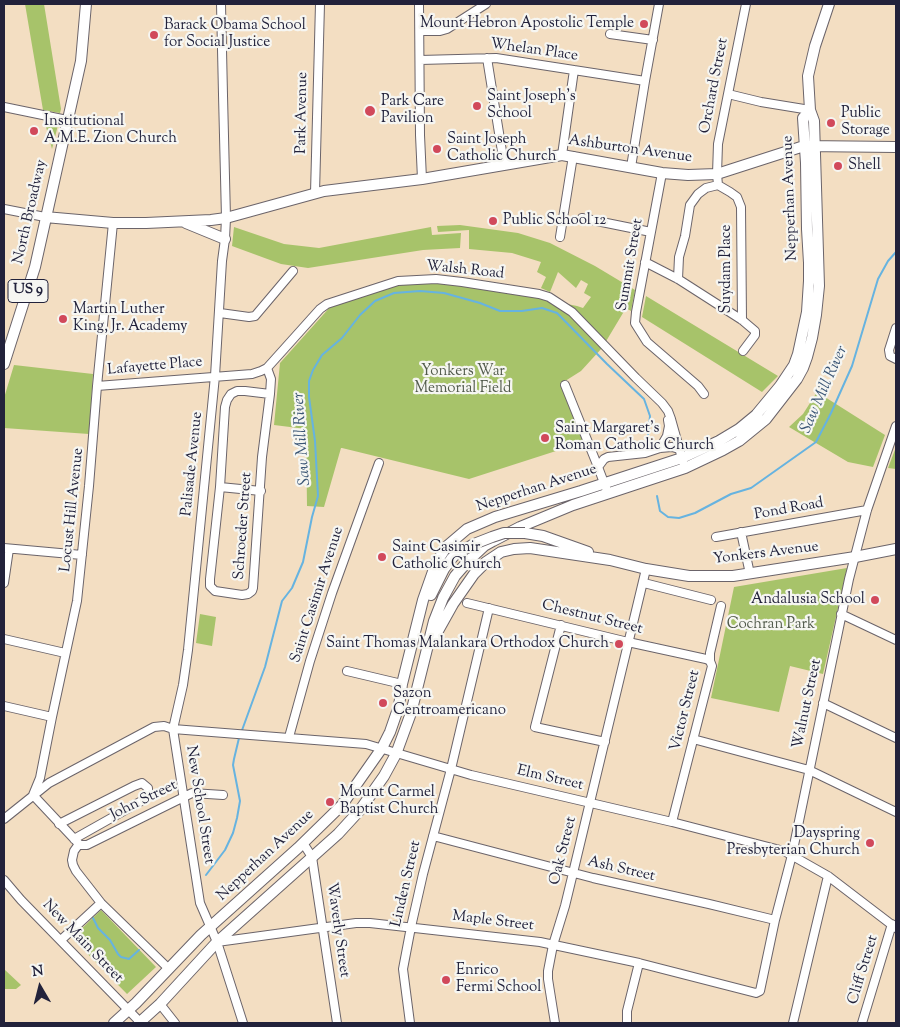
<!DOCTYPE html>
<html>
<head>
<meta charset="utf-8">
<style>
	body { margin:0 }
	#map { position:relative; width:900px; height:1027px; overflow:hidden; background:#f3dec2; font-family:"Sorts Mill Goudy",serif }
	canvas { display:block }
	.frame { position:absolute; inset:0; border:5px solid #22223b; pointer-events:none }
	.north { position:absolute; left:15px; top:962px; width:50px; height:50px; -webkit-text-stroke:4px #f6f6f2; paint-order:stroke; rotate:352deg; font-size:14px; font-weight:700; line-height:20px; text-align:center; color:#22223b }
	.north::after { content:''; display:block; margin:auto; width:18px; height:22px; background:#22223b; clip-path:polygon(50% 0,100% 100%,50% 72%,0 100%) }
</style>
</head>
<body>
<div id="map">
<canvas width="900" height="1027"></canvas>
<div class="frame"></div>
<div class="north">N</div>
</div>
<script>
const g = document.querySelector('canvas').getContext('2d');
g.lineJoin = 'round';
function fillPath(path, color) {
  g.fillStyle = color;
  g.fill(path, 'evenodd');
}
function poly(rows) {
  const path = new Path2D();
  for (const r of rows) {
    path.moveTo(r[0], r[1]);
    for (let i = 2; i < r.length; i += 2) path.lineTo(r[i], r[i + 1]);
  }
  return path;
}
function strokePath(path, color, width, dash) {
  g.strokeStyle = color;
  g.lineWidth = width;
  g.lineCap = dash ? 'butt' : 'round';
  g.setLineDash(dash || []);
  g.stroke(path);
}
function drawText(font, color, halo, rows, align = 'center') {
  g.font = font + ' "Sorts Mill Goudy",serif';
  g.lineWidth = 4.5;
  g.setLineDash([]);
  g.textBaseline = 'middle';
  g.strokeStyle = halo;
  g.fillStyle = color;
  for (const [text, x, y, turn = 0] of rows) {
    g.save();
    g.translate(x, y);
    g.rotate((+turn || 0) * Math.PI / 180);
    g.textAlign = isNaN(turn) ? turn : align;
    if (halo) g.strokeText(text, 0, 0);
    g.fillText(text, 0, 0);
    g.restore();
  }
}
const green = poly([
	[25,4,44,4,61,109,60,113,43,110],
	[45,123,58,125,52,149],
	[460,225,518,233,550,243,595,266,635,290,631,311,626,308,602,348,581,371,562,383,584,442,469,479,342,448,341,448,324,507,307,506,306,429,274,425,280,363,331,306,398,282,442,282,513,293,577,306,583,308,591,297,584,293,588,284,581,280,576,288,558,272,550,292,541,288,546,277,537,272,541,262,512,253,469,249,469,230,438,232,437,226],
	[234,227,284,244,319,248,431,227,432,235,461,233,460,248,423,250,308,268,281,264,232,246],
	[646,296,778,376,762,392,642,317],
	[14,365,93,374,89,434,4,428,4,398],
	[817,392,885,435,873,467,848,462,789,427,803,414],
	[896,447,896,469,888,468],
	[847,568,823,674,790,666,779,712,711,698,734,587],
	[200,614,216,617,212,646,196,643],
	[101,910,156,967,127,994,72,938],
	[4,969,21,985,16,989,4,989]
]);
const stream = poly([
	[896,4,896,13],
	[657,496,660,511,668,517,679,518,695,513,731,494,751,488,816,442,831,413,852,366,878,279,888,261,896,252],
	[241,733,265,667,282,601,292,588,303,562,312,517,318,496,315,441,309,397,309,381,313,370,322,355,342,338,360,315,375,301,394,293,420,291,444,293,480,303,500,311,522,311,542,308,557,313,607,364,644,399,650,416,647,445],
	[206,875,225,850,233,833,237,818,240,801,233,765,234,759,239,738],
	[93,918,98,928,110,940,118,954,121,957,129,959,139,950]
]);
const minor = poly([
	[221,4,223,95,226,218,225,239,222,261,215,376,188,650,183,685,173,729,200,903,217,942,243,1023],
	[419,4,420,135,422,179],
	[420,31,440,31,447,29,486,4],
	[610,34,653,40],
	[487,58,504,164],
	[420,60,496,58,645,81],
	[728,94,761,102,810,110],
	[4,107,67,120],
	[562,155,574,70],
	[631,167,645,81,659,4],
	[662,173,636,312,635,323,647,342,698,386,704,394],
	[718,185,717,174,718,144,746,4],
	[718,185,730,192,737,197,741,207,742,320],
	[315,193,320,4],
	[4,209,45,217],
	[582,218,651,232],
	[560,237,573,156],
	[645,262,678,279,742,320,755,331,755,335,743,351],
	[678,279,679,257,685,236,690,205,698,194,706,188,718,185],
	[220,313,249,317,255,316,293,271],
	[896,328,889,350,890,356,896,359],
	[267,368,271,379,270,394,262,457,253,588,252,591,248,594,242,595,215,591,210,586,210,579,220,487,225,407,227,400,231,394,237,391,245,391,270,394],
	[565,385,598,467,606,488],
	[97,386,252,374,261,371,267,368,320,309,327,304,398,281,436,279,462,282,539,294,549,297,572,312,636,378,662,403,668,411,671,419,683,462],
	[660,448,667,436,669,426,668,420],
	[598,467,604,459,608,457,645,453,660,448,672,447,679,449],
	[220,487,261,491],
	[741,532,750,574],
	[716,537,867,510],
	[4,548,82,555],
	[4,583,9,549],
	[644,583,711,600],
	[467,603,628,642,706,659,710,661],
	[841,614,896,640],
	[561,625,535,727,605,742],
	[4,639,65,653],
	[347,671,402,684],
	[823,703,896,738],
	[4,706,52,717],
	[289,737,310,661,332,593,379,463],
	[693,739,809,770,896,812],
	[4,819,49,783,154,727,164,726,173,729,366,744,471,775,672,822,784,851,828,876,896,928],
	[672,822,712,666,710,661,710,653,721,606],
	[59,824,134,786,142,783,148,788,148,795,145,799,74,839],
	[433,836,593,878,709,904,775,920],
	[303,843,312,857,337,1023],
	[79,844,33,795,40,778,52,717,77,601,89,486,97,386,113,223],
	[79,844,74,851,72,860,73,865,76,871,101,903,169,969],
	[79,844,81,845,87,845,192,793,223,795],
	[4,880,21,900,141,1023],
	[61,940,101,903],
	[217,942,356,923,370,923,540,942,639,963,756,993,760,991,775,920,792,855,849,579,867,510,896,426],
	[160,1004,175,1023],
	[410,1023,403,969,411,927,423,874,451,769,489,608],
	[555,1023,548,979,548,971,553,945,565,906,573,873,646,569],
	[627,1023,627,1011,639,963],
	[793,1023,828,876],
	[862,1023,892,924]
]);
const major = poly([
	[45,217,113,223,146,223,211,220,226,218,324,191,422,179,562,155,662,173,688,175,717,174,804,146,896,147],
	[186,223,225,239],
	[4,364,35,267,81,61,86,4],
	[525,533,543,536,588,552],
	[431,595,444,569,452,558],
	[434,638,453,604,474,574,486,562,501,552,514,549,530,548,610,560,646,569,689,576,733,576,855,557,896,549],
	[114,1023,136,1003,201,935,298,848,342,805,382,748,390,732,399,706,402,684,423,600,436,563,447,546,467,529,495,517,581,491,682,458,719,441,739,429,756,415,780,386,794,365,798,354,807,312,809,281,809,263,807,229,806,163,803,118,810,110],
	[139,1023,160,1004,217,942,338,834,360,810,384,776,396,754,411,713,434,621,443,598,455,576,468,561,484,546,493,541,520,527,573,505,685,468,723,450,739,441,766,419,797,379,803,368,807,357,812,338,816,315,819,286,814,121,810,110,808,76,815,46,829,4]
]);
const majorBridge = poly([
	[452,558,456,554,474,544,492,537,504,533,525,533]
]);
const markers = [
	[644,24,5,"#d1495b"],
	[154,35,5,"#d1495b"],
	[477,106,5,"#d1495b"],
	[370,111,6,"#d1495b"],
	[831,123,5,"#d1495b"],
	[34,131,5,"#d1495b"],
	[437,149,5,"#d1495b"],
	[838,166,5,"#d1495b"],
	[493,221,5,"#d1495b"],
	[63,319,5,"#d1495b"],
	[545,438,5,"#d1495b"],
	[382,557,5,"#d1495b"],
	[875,600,5,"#d1495b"],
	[619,644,5,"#d1495b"],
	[383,703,5,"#d1495b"],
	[330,802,5,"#d1495b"],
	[870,843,5,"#d1495b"],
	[446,980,5,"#d1495b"]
];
const shields = [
	[28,291,40]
];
const shieldNames = [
	["US 9",28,291]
];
const poiNames = [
	["Mount Hebron Apostolic Temple",634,24,"right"],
	["Barack Obama School",164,26],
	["for Social Justice",164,43],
	["Saint Joseph's",487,97],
	["School",487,114],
	["Park Care",381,102],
	["Pavilion",381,119],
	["Public",841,114],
	["Storage",841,131],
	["Institutional",44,122],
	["A.M.E. Zion Church",44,139],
	["Saint Joseph",447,140],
	["Catholic Church",447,157],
	["Shell",848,166],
	["Public School 12",503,221],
	["Martin Luther",73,310],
	["King, Jr. Academy",73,327],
	["Saint Margaret's",555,429],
	["Roman Catholic Church",555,446],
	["Saint Casimir",392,548],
	["Catholic Church",392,565],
	["Andalusia School",865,600,"right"],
	["Saint Thomas Malankara Orthodox Church",609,644,"right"],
	["Sazon",393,694],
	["Centroamericano",393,711],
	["Mount Carmel",340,793],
	["Baptist Church",340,810],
	["Dayspring",860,834,"right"],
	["Presbyterian Church",860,851,"right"],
	["Enrico",456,971],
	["Fermi School",456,988]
];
const streetNames = [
	["Whelan Place",534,51,8],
	["Orchard Street",715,86,-79],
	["Park Avenue",303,113,-89],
	["Ashburton Avenue",630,150,8],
	["Nepperhan Avenue",791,198,-92],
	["North Broadway",31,212,-77],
	["Summit Street",631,265,-80],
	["Suydam Place",727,269,-90],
	["Walsh Road",465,271,6],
	["Lafayette Place",155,367,-5],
	["Palisade Avenue",193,464,-84],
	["Nepperhan Avenue",537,489,-18],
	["Locust Hill Avenue",73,510,-84],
	["Pond Road",789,510,-10],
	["Schroeder Street",244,526,-86],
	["Yonkers Avenue",766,554,-7],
	["Saint Casimir Avenue",318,595,-72],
	["Chestnut Street",592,618,14],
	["Walnut Street",808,704,-78],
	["Victor Street",686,711,-76],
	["Elm Street",550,779,13],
	["John Street",144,801,-26],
	["New School Street",199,805,81],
	["Oak Street",564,851,-76],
	["Nepperhan Avenue",266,856,-43],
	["Ash Street",621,870,13],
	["Linden Street",407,884,-77],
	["Maple Street",493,922,7],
	["Waverly Street",337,930,82],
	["New Main Street",82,942,46],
	["Cliff Street",864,970,-73]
];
const parkNames = [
	["Yonkers War",463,372],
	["Memorial Field",463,389],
	["Cochran Park",771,625]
];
const waterNames = [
	["Saw Mill River",825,390,-66],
	["Saw Mill River",303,439,-94]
];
fillPath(green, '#a7c36a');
strokePath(stream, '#66b3e0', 2);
strokePath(minor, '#6b646a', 10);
strokePath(major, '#6b646a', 12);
strokePath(minor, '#fff', 8);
strokePath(major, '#fff', 10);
strokePath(majorBridge, '#6b646a', 12, []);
strokePath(majorBridge, '#fff', 10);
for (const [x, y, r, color] of markers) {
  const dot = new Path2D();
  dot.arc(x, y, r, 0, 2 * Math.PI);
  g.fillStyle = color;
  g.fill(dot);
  strokePath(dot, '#f6f6f2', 2);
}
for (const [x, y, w] of shields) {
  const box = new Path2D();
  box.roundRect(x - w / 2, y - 11.5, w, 23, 4);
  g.fillStyle = '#f6f6f2';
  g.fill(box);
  strokePath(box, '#22223b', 1);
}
drawText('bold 14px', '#22223b', null, shieldNames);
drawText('15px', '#22223b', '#f6f6f2', poiNames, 'left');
drawText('15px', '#22223b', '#f6f6f2', streetNames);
drawText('15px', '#515a4b', '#f6f6f2', parkNames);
drawText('italic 16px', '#3a5575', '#f6f6f2', waterNames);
</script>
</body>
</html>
